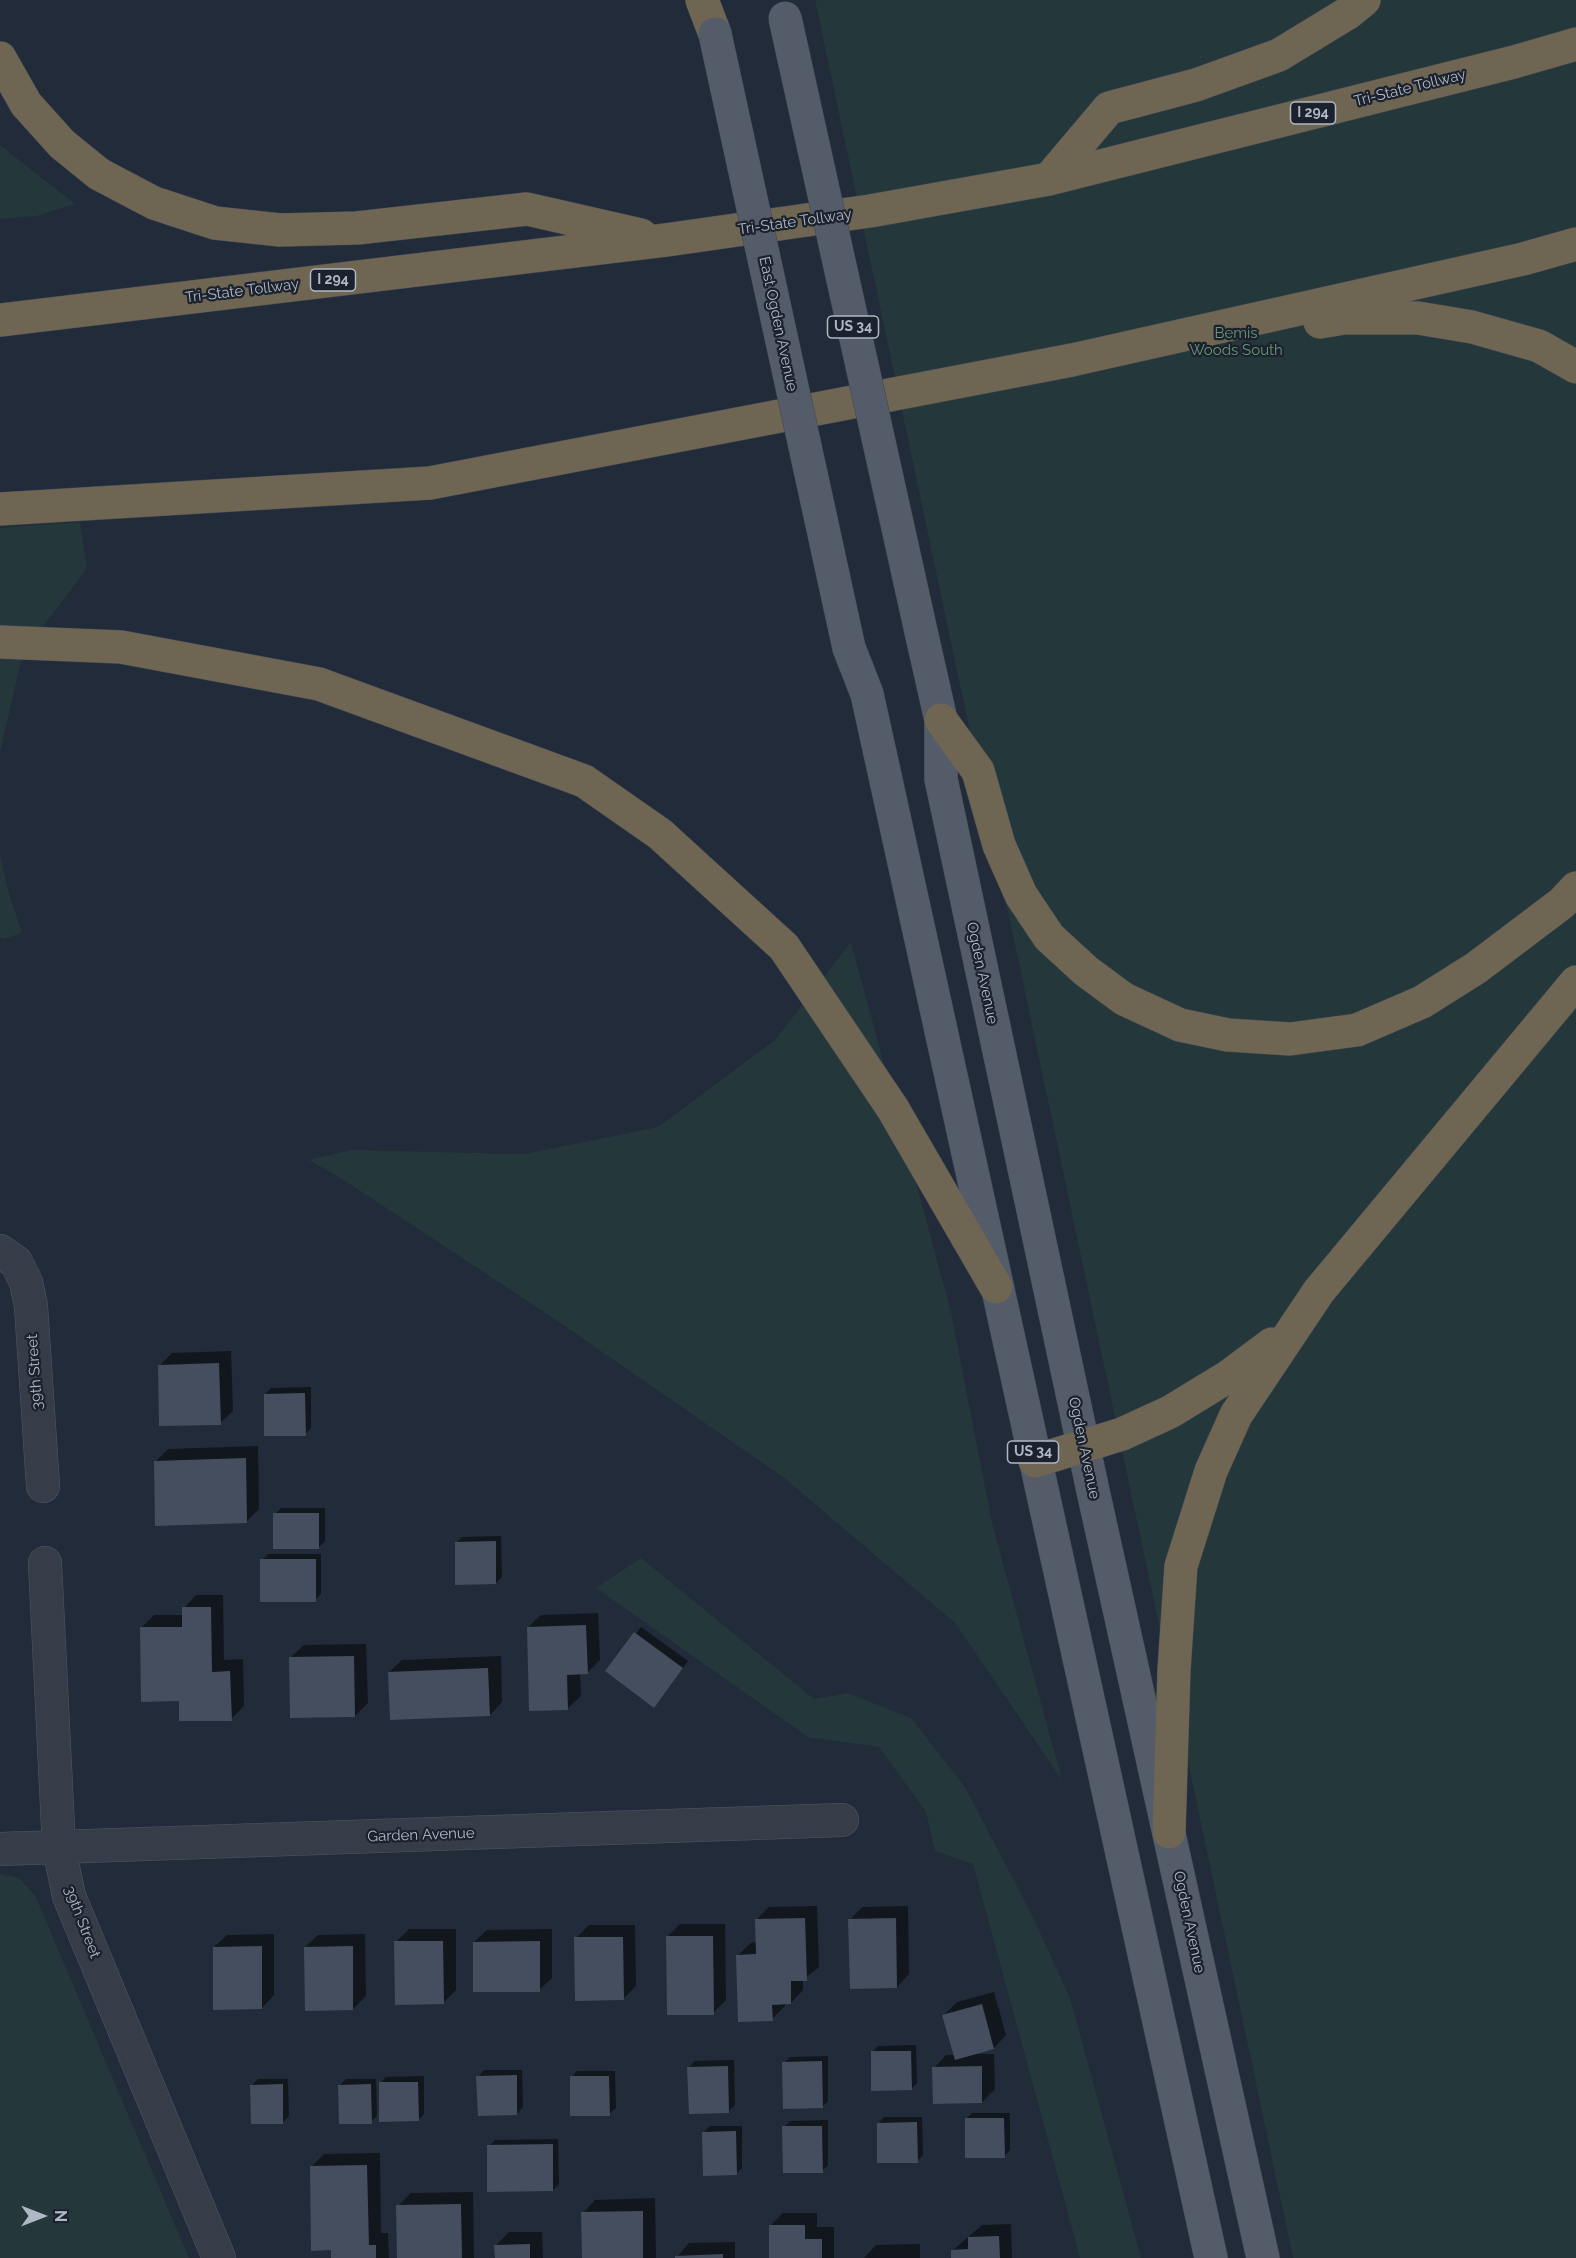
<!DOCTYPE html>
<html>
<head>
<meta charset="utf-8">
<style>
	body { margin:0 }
	#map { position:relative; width:1576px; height:2258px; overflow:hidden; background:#222b39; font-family:Raleway,sans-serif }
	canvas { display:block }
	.north { position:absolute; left:12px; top:2186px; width:60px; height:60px; -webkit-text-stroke:4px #1b222e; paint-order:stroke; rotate:90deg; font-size:16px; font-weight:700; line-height:24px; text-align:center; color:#b1b8c5 }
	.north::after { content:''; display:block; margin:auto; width:21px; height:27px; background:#b1b8c5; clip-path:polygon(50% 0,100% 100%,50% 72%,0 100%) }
</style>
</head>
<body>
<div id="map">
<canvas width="1576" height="2258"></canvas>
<div class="north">N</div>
</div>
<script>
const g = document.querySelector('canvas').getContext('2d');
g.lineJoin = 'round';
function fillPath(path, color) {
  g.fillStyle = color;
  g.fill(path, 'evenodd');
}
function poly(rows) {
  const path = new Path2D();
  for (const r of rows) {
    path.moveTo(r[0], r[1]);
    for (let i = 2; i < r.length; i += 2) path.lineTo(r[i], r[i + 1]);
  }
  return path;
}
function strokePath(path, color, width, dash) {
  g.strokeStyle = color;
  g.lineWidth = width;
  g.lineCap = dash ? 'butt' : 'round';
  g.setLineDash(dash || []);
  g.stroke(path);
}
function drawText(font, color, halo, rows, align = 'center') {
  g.font = font + ' Raleway,sans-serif';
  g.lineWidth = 4.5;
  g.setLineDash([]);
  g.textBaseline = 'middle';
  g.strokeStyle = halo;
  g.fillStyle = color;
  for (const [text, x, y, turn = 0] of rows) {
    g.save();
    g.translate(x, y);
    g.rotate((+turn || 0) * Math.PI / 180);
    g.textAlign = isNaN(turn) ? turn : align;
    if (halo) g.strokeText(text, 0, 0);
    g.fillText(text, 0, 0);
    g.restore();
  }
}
const green = poly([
	[815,0,1576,0,1576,2258,1293,2258],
	[0,145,75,204,37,216,0,219],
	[80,522,87,569,23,652,0,753,0,528],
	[0,853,8,890,22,933,4,939,0,937],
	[851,942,951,1312,992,1523,1062,1780,955,1623,783,1477,556,1320,347,1182,309,1160,351,1150,524,1154,658,1127,775,1040],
	[641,1558,814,1699,848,1693,911,1718,965,1787,1033,1917,1070,1998,1141,2258,1080,2258,973,1864,935,1851,926,1812,879,1747,808,1737,596,1588],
	[0,1874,19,1878,35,1895,189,2258,0,2258]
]);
const shadow = poly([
	[231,1351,233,1411,220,1423,159,1366,172,1353],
	[311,1387,311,1428,305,1434,265,1394,271,1388],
	[258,1446,259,1509,246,1522,155,1462,168,1449],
	[281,1508,325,1508,325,1541,318,1548,275,1514],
	[501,1536,502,1577,496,1583,456,1543,462,1537],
	[268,1554,321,1554,321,1594,315,1600,262,1560],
	[196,1595,223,1595,224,1660,243,1659,244,1706,231,1719,180,1700,141,1628,154,1615,184,1615,184,1608],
	[598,1613,600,1660,587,1673,580,1673,581,1696,568,1708,528,1627,541,1615],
	[641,1627,688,1661,660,1700,607,1671],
	[366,1644,368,1703,355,1716,291,1657,304,1645],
	[501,1656,502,1702,490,1715,389,1672,402,1660],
	[817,1906,819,1967,803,1980,803,1990,791,2003,785,2003,785,2006,772,2019,738,1955,751,1943,757,1942,756,1920,769,1907],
	[908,1906,909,1974,897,1987,850,1920,862,1907],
	[680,1924,725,1924,726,2000,713,2013,667,1937],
	[589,1925,635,1925,636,1986,623,1999,576,1938],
	[409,1929,456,1929,456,1990,443,2003,396,1942],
	[552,1929,552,1978,539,1990,474,1942,487,1930],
	[274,1934,274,1995,262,2008,214,1947,227,1935],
	[365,1934,366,1996,353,2009,305,1947,318,1935],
	[994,1992,1006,2035,994,2048,975,2054,994,2054,995,2089,982,2102,934,2068,946,2055,955,2055,944,2015,957,2002],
	[916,2045,917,2083,911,2089,872,2052,878,2046],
	[828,2056,828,2101,822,2107,784,2063,790,2057],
	[734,2060,735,2105,729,2111,689,2067,695,2061],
	[484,2070,522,2070,523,2107,517,2114,478,2077],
	[577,2071,615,2071,616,2108,609,2114,571,2077],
	[424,2076,424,2114,418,2120,380,2083,386,2077],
	[258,2079,288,2079,289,2116,283,2122,252,2085],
	[346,2079,376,2079,377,2116,371,2122,340,2085],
	[972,2113,1010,2113,1010,2150,1004,2156,966,2119],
	[884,2117,922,2117,923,2155,917,2161,878,2124],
	[828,2120,828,2165,822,2171,784,2127,790,2121],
	[710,2126,742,2126,742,2168,736,2174,704,2132],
	[558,2139,559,2184,553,2190,489,2146,495,2140],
	[380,2153,381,2233,388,2233,389,2258,333,2258,311,2167,324,2154],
	[473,2192,474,2258,399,2258,398,2206,411,2193],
	[655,2198,656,2258,584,2258,583,2213,595,2200],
	[783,2213,817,2213,817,2227,834,2227,834,2258,771,2258,770,2226],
	[1011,2224,1012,2258,952,2258,952,2251,982,2225],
	[509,2232,542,2232,543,2258,496,2258,496,2245],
	[735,2242,735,2258,676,2258,689,2243],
	[920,2244,920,2258,864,2258,876,2245]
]);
const building = poly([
	[219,1363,221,1425,159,1426,158,1365],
	[305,1393,306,1436,264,1436,264,1394],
	[246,1458,247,1523,155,1526,154,1461],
	[273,1513,319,1513,319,1549,273,1549],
	[496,1541,496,1584,455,1585,455,1542],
	[260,1559,316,1559,316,1602,260,1602],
	[182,1607,211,1607,212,1672,230,1671,232,1721,179,1721,179,1701,141,1702,140,1627,182,1627],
	[586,1625,588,1674,567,1675,568,1710,529,1711,527,1627],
	[634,1632,683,1668,654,1708,605,1671],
	[354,1656,355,1717,290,1718,289,1657],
	[488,1668,490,1716,390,1720,388,1672],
	[805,1918,807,1981,791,1981,791,2004,772,2005,773,2021,738,2022,736,1955,756,1954,755,1919],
	[896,1918,897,1988,850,1989,848,1919],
	[666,1936,713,1936,714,2015,667,2015],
	[574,1937,623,1937,624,2000,575,2001],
	[394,1941,443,1941,444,2004,395,2005],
	[540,1941,540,1992,473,1992,473,1942],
	[262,1946,262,2009,213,2010,213,1947],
	[353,1946,353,2010,305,2011,304,1947],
	[982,2004,994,2049,955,2060,942,2015],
	[871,2051,911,2051,912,2090,871,2091],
	[822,2061,823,2108,783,2109,782,2062],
	[728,2066,729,2113,689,2114,687,2067],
	[982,2066,982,2103,933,2104,932,2067],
	[517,2075,517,2115,478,2116,476,2076],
	[570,2076,609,2076,610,2116,570,2116],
	[379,2082,418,2082,419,2121,379,2122],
	[283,2084,283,2124,251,2124,250,2085],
	[371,2084,372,2124,339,2124,338,2085],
	[965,2118,1004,2118,1005,2158,965,2158],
	[917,2122,918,2163,877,2163,877,2123],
	[782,2126,822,2126,823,2173,783,2173],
	[736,2131,737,2175,703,2176,702,2132],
	[553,2144,553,2191,487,2192,487,2145],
	[367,2165,369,2245,376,2245,376,2258,331,2258,331,2250,311,2251,310,2166],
	[461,2204,462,2258,397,2258,396,2205],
	[643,2211,643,2258,582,2258,581,2212],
	[769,2225,805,2225,805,2239,822,2239,822,2258,769,2258],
	[999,2236,1000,2258,951,2258,951,2250,968,2249,968,2237],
	[530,2244,530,2258,495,2258,494,2245],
	[723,2254,723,2258,675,2258,675,2256]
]);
const street = poly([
	[0,1251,16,1262,26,1282,31,1306,43,1486],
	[45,1563,59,1848,69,1896,219,2258],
	[0,1849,842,1820]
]);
const primary = poly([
	[922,636,941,720,941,779,1093,1491,1263,2258],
	[849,648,867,694,1211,2258]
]);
const highway = poly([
	[702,0,715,34],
	[0,58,26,104,62,144,99,174,154,203,215,223,280,230,357,228,527,209,641,235],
	[1049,179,1109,108,1196,85,1279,55,1348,13,1364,0],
	[0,320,666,240,870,211,1049,179,1514,62,1576,44],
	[1320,322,1344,318,1418,318,1472,327,1539,346,1576,367],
	[0,509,430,483,1072,360,1523,259,1576,244],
	[0,642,121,647,319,684,584,781,660,834,784,947,893,1109,996,1287],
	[941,720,978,771,999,845,1021,895,1049,937,1086,971,1124,999,1180,1025,1228,1035,1290,1039,1357,1030,1422,1002,1476,968,1562,903,1576,888],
	[1035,1461,1122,1434,1170,1412,1229,1376,1272,1344],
	[1169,1832,1174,1670,1181,1566,1211,1471,1236,1415,1319,1291,1576,982]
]);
const primaryBridge = poly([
	[785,18,922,636],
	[715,34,849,648]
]);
const shields = [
	[1313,113,45],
	[333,280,45],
	[853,327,51],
	[1033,1452,51]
];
const shieldNames = [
	["I 294",1313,113],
	["I 294",333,280],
	["US 34",853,327],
	["US 34",1033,1452]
];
const streetNames = [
	["Tri-State Tollway",1410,88,-14],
	["Tri-State Tollway",795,222,-8],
	["Tri-State Tollway",242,291,-7],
	["East Ogden Avenue",778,324,78],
	["Ogden Avenue",982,973,78],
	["39th Street",35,1372,-94],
	["Ogden Avenue",1084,1448,78],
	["Garden Avenue",421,1835,-2],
	["39th Street",82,1922,69],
	["Ogden Avenue",1189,1922,78]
];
const parkNames = [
	["Bemis",1236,333],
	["Woods South",1236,350]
];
fillPath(green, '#24373a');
fillPath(shadow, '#0007');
fillPath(building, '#444e5e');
strokePath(street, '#515864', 34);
strokePath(primary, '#3f4652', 34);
strokePath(highway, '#414854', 34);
strokePath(street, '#363d49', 33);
strokePath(primary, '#545c69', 33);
strokePath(highway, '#6f6553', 33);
strokePath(primaryBridge, '#3f4652', 34, []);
strokePath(primaryBridge, '#545c69', 33);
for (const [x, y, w] of shields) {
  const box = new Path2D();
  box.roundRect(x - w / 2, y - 11, w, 22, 4.5);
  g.fillStyle = '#1b222e';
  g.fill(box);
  strokePath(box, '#b1b8c5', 1.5);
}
drawText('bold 14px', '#b1b8c5', null, shieldNames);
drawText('15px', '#b1b8c5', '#1b222e', streetNames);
drawText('15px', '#699575', '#1b222e', parkNames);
</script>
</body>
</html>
